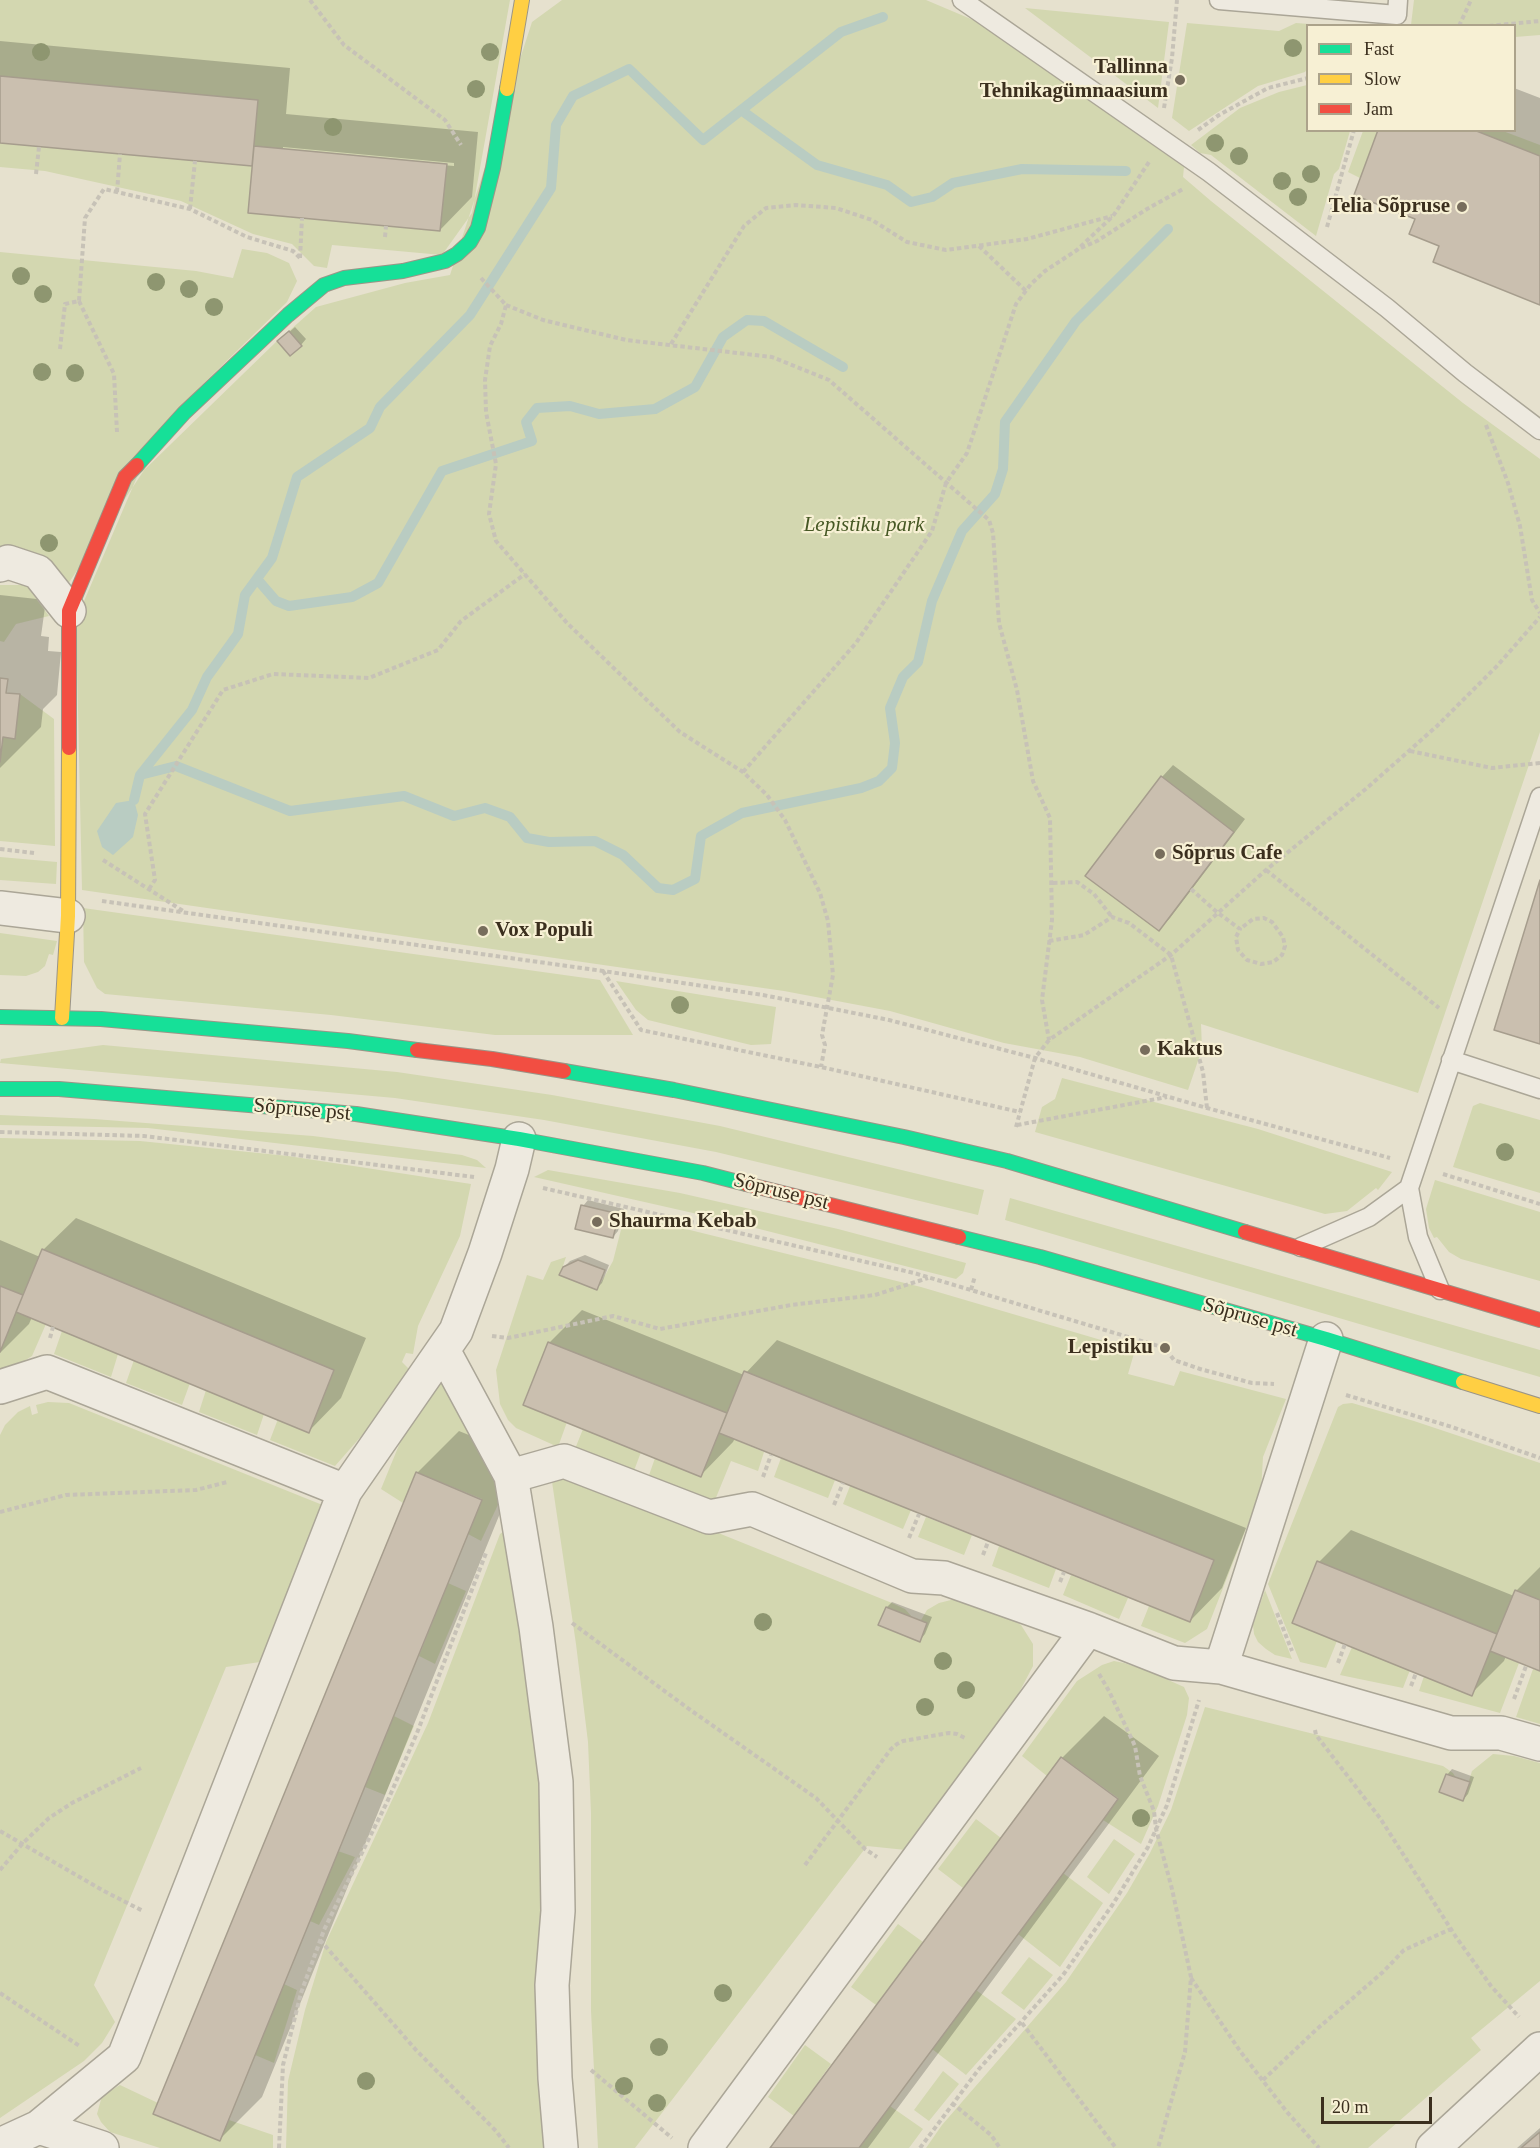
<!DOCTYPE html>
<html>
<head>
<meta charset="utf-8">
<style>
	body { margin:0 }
	#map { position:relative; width:1540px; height:2148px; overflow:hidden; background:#e6e1ce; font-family:Georgia,serif }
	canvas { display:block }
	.legend { position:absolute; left:1306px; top:24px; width:210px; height:108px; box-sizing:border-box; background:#f7f0d4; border:2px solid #aca38b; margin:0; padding:8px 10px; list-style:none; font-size:18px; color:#3b2f1e }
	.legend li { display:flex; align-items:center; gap:12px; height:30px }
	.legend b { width:30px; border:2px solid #aca38b }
	.scale { position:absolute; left:1321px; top:2097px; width:111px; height:27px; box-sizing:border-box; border:3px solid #3b2f1e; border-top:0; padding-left:8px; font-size:18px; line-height:21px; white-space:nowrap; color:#3b2f1e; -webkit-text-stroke:4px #f7f0d4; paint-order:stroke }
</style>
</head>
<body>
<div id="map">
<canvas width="1540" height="2148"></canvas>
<ul class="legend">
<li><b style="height:8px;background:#16e098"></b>Fast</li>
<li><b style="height:8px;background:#ffcf43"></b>Slow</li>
<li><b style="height:8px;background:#f24e42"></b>Jam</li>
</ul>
<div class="scale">20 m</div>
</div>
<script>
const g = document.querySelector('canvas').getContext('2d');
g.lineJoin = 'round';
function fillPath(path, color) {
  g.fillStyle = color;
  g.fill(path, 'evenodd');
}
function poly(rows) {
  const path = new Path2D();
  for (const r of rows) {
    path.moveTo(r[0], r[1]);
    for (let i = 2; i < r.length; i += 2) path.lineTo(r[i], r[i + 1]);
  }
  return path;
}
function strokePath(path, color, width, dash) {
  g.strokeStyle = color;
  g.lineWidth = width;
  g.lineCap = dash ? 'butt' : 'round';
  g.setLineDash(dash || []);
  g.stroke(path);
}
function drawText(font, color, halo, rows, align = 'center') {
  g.font = font + ' Georgia,serif';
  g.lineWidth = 4.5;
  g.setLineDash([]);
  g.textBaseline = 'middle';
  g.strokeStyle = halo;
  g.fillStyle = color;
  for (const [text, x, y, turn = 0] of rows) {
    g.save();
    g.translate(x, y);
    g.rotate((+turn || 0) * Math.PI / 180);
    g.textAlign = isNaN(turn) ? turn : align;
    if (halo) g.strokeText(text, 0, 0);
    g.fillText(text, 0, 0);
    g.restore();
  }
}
const green = poly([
	[0,0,510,0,472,213,442,255,332,245,327,268,314,266,292,244,253,234,181,201,45,171,0,167],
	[562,0,926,0,978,22,1184,167,1183,177,1211,201,1463,403,1540,459,1540,732,1418,1093,1201,1024,1202,1049,1188,1090,1080,1057,1004,1043,890,1011,784,991,82,890,76,620,137,477,277,341,290,356,289,331,316,307,405,283,450,275,532,22],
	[1414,0,1540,0,1540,35,1515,37,1514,26,1411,25],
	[1025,8,1169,22,1158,108],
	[1187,23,1279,31,1296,23,1322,25,1308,26,1307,69,1305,72,1258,86,1189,131,1172,118],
	[1307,85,1308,130,1350,131,1339,169,1334,174,1316,236,1211,155,1200,153,1191,145,1240,108,1279,92],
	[1378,130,1360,178,1348,172,1363,131],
	[1474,131,1503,131,1540,145,1540,157],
	[242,249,267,253,289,263,297,281,287,302,199,388,66,587,0,549,0,252,196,271,233,278],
	[0,585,26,585,49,616,16,624,4,642,0,641],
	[20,694,54,719,55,846,0,841,0,762,3,737,15,738],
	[0,857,57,862,56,884,0,880],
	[83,908,600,980,633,1035,495,1035,331,1015,105,994,97,988,84,962],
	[0,933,57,941,53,955,49,954,45,966,38,972,26,976,0,975],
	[616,981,776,1007,771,1044,751,1045,648,1020,636,1010],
	[103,1045,397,1072,552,1095,720,1126,984,1190,978,1215,716,1152,544,1120,395,1098,0,1063,1,1059],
	[1062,1078,1258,1129,1392,1172,1378,1190,1376,1188,1347,1211,1325,1214,1035,1132,1042,1107,1055,1099],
	[1480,1103,1540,1120,1540,1193,1453,1167,1473,1106],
	[0,1115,94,1119,313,1136,462,1155,477,1160,486,1168,148,1128,0,1125],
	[0,1138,140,1141,288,1156,471,1184,460,1236,418,1326,413,1354,406,1353,402,1362,415,1375,335,1466,270,1440,278,1419,309,1432,334,1370,42,1250,23,1295,0,1286],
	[548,1170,680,1193,838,1229,966,1263,963,1273,956,1279,724,1220,534,1177],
	[1435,1180,1540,1212,1540,1281,1461,1259,1449,1252,1437,1237,1434,1238,1429,1228,1426,1209],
	[1010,1198,1540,1350,1540,1377,1005,1220],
	[625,1214,921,1287,1135,1350,1128,1374,1174,1386,1180,1371,1286,1399,1263,1457,1261,1491,1207,1629,1185,1643,1141,1626,1149,1606,1190,1622,1214,1560,744,1371,727,1413,548,1342,523,1404,567,1422,558,1447,516,1428,508,1420,500,1404,496,1370,527,1275,543,1280,551,1262,566,1257,560,1275,597,1290,613,1261],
	[16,1312,46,1324,32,1356,2,1375,0,1374,0,1352],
	[62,1331,118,1354,111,1377,54,1354],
	[134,1360,190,1383,182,1405,126,1383],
	[440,1382,449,1383,503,1494,481,1541,468,1534,482,1499,416,1472,403,1503,381,1489,401,1440],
	[206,1390,264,1414,257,1435,199,1412],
	[48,1402,69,1403,325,1506,260,1662,226,1667,94,1985,115,2022,102,2043,84,2061,0,2118,0,1435,5,1425,18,1412,30,1406,32,1415,38,1413,36,1405],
	[1352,1403,1414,1421,1540,1463,1540,1600,1515,1590,1497,1634,1337,1641,1326,1668,1300,1662,1268,1584,1338,1407,1343,1404],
	[583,1429,641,1452,632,1476,573,1454],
	[719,1433,764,1452,758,1471,731,1461,715,1500,709,1502,647,1481,655,1458,701,1476],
	[781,1458,835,1480,828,1498,774,1477],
	[567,1472,892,1603,905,1609,912,1617,886,1607,878,1625,920,1641,927,1623,921,1620,927,1610,939,1603,951,1600,971,1600,1000,1611,1021,1625,1033,1644,1033,1666,1012,1706,906,1850,867,1846,635,2148,598,2148,591,2011,591,1813,588,1742,576,1644,551,1475],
	[850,1486,911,1510,903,1529,843,1504],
	[926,1517,972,1535,964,1555,918,1537],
	[504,1531,510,1533,544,1821,547,2148,286,2148,288,2081,305,2010,326,1942,428,1723,500,1534],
	[999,1546,1056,1569,1049,1588,992,1566],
	[1071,1575,1128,1598,1119,1619,1063,1595],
	[448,1583,466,1591,435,1664,419,1656],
	[1265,1590,1292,1659,1275,1655,1266,1649,1258,1642,1254,1634,1253,1625],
	[1352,1647,1410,1670,1403,1688,1340,1675],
	[1490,1651,1519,1663,1500,1713,1419,1691,1424,1676],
	[1114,1661,1124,1663,1148,1671,1184,1687,1189,1698,1187,1715,1158,1806,1141,1844,1103,1820,1118,1798,1061,1757,1047,1776,1022,1756,1077,1681,1102,1665],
	[1533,1669,1540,1671,1540,1724,1516,1717],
	[1205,1707,1443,1766,1453,1773,1456,1778,1446,1774,1439,1792,1463,1801,1472,1771,1493,1754,1514,1756,1540,1763,1540,1981,1471,2038,1481,2050,1368,2148,926,2148,942,2125,1066,1982,1127,1893,1150,1853,1171,1810],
	[394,1716,414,1726,385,1795,365,1787],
	[976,1819,1001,1838,963,1888,938,1869],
	[1114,1839,1135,1854,1109,1894,1087,1877],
	[338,1851,355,1857,319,1925,310,1921],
	[1063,1873,1103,1903,1060,1967,1018,1934],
	[898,1924,923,1942,876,2005,851,1987],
	[1029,1957,1053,1975,1024,2010,1001,1993],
	[284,1984,297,1990,274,2063,255,2055],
	[976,1990,1016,2019,966,2075,932,2049],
	[805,2045,831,2064,794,2116,768,2097],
	[943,2071,959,2084,929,2121,914,2110],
	[120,2085,158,2103,154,2114,219,2141,229,2120,273,2135,273,2148,160,2148,110,2132,101,2122,97,2114,102,2096],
	[890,2106,923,2129,909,2148,859,2148]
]);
const water = poly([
	[134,800,138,815,133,837,113,855,102,847,97,831,116,803]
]);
const shadow = poly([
	[0,41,290,68,286,114,478,132,472,197,440,230,254,165,0,141],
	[283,147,454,163,454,166,283,151],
	[1514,88,1540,98,1540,303,1441,245,1417,218,1381,130,1514,130],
	[295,327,306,339,301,345,279,341],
	[0,595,46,600,41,636,49,637,48,651,61,652,57,695,43,709,41,727,0,768],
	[1173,765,1245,819,1170,918,1159,929,1162,777],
	[588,1200,624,1209,618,1231,613,1237,583,1206],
	[76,1218,366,1338,341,1398,309,1431,32,1317,29,1324,0,1353,0,1240,40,1257,43,1250],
	[585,1255,609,1265,602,1283,597,1288,564,1267,570,1261],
	[582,1310,744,1375,777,1340,1246,1528,1222,1588,1190,1621,735,1438,733,1442,701,1475,549,1343],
	[459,1431,523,1457,262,2097,219,2140,417,1473],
	[1351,1530,1514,1596,1516,1591,1540,1567,1540,1670,1506,1656,1504,1661,1471,1694,1319,1562],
	[892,1602,932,1617,925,1634,920,1640,887,1607],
	[1104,1716,1159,1756,868,2148,772,2148,1062,1758],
	[1452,1769,1474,1777,1468,1794,1463,1800,1447,1775],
	[1540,2128,1540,2148,1517,2148]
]);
const stream = poly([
	[741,110,817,165,887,185,911,202,932,197,953,183,1022,169,1126,171],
	[257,579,276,601,289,606,352,597,378,583,442,471,532,441,526,422,537,408,570,406,599,414,655,409,695,387,723,337,747,320,764,321,843,367],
	[140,775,176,766,290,811,404,796,454,816,485,808,510,817,527,838,549,842,595,841,623,855,658,888,673,890,695,879,701,836,742,813,861,788,879,781,892,768,895,743,890,708,903,677,918,662,932,601,962,531,995,494,1003,469,1005,422,1076,321,1168,229],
	[134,800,140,775,192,710,207,677,238,634,245,595,272,558,297,477,370,428,380,407,470,315,551,188,556,125,573,96,629,69,703,140,841,32,883,17]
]);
const building = poly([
	[0,76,258,100,252,166,0,143,0,76],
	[1378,130,1474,130,1540,156,1540,305,1433,262,1439,246,1409,234,1415,219,1354,195,1378,130],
	[254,146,447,164,440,231,248,213,254,146],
	[289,331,302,346,290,356,277,341,289,331],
	[0,678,8,679,6,693,20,694,15,739,3,737,0,762,0,678],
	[1161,776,1234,832,1159,931,1085,876,1161,776],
	[1540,880,1540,1044,1494,1030,1540,880],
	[581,1205,619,1214,613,1238,575,1229,581,1205],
	[42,1249,334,1370,309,1433,16,1312,42,1249],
	[578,1260,605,1270,597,1290,559,1275,563,1267,578,1260],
	[0,1286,23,1295,0,1352,0,1286],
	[548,1342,727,1413,701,1477,523,1405,548,1342],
	[744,1371,1214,1560,1190,1622,719,1433,744,1371],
	[416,1472,482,1500,220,2141,153,2114,416,1472],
	[1317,1561,1497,1634,1472,1696,1292,1623,1317,1561],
	[1515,1590,1540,1600,1540,1671,1490,1651,1515,1590],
	[886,1607,927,1623,920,1642,878,1625,886,1607],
	[1061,1757,1118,1799,1103,1820,859,2148,770,2148,1061,1757],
	[1446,1774,1470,1782,1463,1801,1439,1792,1446,1774],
	[1540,2132,1540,2148,1521,2148,1534,2137,1540,2132]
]);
const path = poly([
	[310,0,344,45,445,120,461,145],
	[1459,26,1471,0],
	[1489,26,1540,21],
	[1164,108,1172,58,1177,0],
	[1198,130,1219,115,1268,88,1308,78],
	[36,174,39,147],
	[117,192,120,154],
	[190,209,195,161],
	[1327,227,1354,130],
	[385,237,386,226],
	[979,246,1026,291],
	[1081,248,1097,241,1147,209,1183,189],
	[300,258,302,218],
	[481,278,506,305,501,324,490,346,485,380,486,412,496,464,489,514,496,541,567,623,680,732,743,772,767,795,785,820,820,893,828,921,833,975,822,1035,825,1045,821,1067],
	[79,301,114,374,117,432],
	[506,305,543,320,626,340,772,357,829,380,989,520,993,533,999,623,1017,690,1033,781,1050,818,1052,920,1042,1000,1049,1040],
	[671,344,744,226,766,208,796,205,836,208,872,220,907,242,946,250,1027,239,1112,216],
	[60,349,65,304,79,301,85,218,104,189,190,209,247,237,293,251,301,259],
	[1486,425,1508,483,1520,526,1532,600,1540,613],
	[1410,751,1492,768,1540,763],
	[743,772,856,643,932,531,946,483,967,453,1016,304,1031,284,1045,271,1077,250,1113,216,1149,162],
	[0,849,34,853],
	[103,860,183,911],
	[1266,870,1439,1008],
	[1053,883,1077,882,1094,894,1112,917],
	[149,889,155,880,145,814,223,690,273,674,369,678,438,650,461,621,525,574],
	[1191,889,1218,913,1240,929,1236,937,1238,950,1247,960,1261,964,1273,962,1282,955,1285,946,1283,937,1272,922,1264,918,1253,919,1240,929],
	[102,901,603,971,763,995,889,1020,1035,1058,1207,1108,1390,1158],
	[1049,941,1084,935,1112,917,1129,923,1171,955,1203,1072,1207,1108],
	[603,971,641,1030,821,1067,1020,1112],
	[1017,1125,1167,1097],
	[1016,1127,1035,1058,1049,1040,1171,955,1266,870,1367,788,1437,726,1497,666,1540,617],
	[0,1132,144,1136,474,1177],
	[1443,1174,1540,1204],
	[543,1188,914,1273,1165,1348,1174,1360,1200,1369,1252,1383,1274,1384],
	[971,1290,975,1276],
	[492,1336,508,1338,613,1316,660,1329,791,1305,875,1295,928,1278],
	[50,1338,53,1327],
	[1346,1395,1452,1427,1540,1458],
	[763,1477,771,1455],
	[834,1505,843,1483],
	[0,1512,66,1495,196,1490,227,1482],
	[909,1538,919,1514],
	[983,1555,988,1542],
	[1060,1582,1064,1572],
	[1277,1613,1292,1651],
	[572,1623,689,1709,816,1798,865,1849,877,1857],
	[1338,1663,1345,1644],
	[1099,1674,1109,1691,1135,1746,1140,1776,1154,1811,1156,1829,1172,1889,1191,1977,1185,2052,1158,2148],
	[1411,1686,1416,1673],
	[1514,1699,1526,1666],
	[1315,1730,1316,1735,1380,1818,1456,1937,1491,1986,1519,2017],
	[0,1831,102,1890,143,1911],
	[805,1865,891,1749,897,1744,903,1741,949,1733,957,1734,965,1738],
	[0,1870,23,1843,49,1818,72,1803,141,1768],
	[320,1940,416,2050,496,2131,509,2148],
	[1191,1978,1240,2051,1287,2112,1319,2148],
	[0,1993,81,2047],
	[1022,2023,1116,2148],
	[591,2070,672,2138],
	[1263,2080,1317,2029,1383,1972,1404,1950,1451,1929],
	[952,2103,991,2135,1000,2148],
	[279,2148,283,2065,301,1993,324,1930,388,1800,417,1733,486,1553],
	[920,2148,979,2069,1063,1975,1113,1904,1148,1847,1167,1805,1199,1700]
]);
const lane = poly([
	[962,0,1209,172,1387,308,1465,373,1540,430],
	[1219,0,1397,15,1398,0],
	[1451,1060,1540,1089],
	[1301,1247,1369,1217,1409,1188],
	[1440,1290,1418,1237,1409,1188,1540,797]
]);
const street = poly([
	[0,565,8,562,38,572,69,611],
	[0,908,68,916],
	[1326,1339,1221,1667,1451,1733,1501,1733,1540,1744],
	[443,1350,511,1476,536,1627,556,1782,558,1911,552,1985,555,2078,561,2148],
	[0,1387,47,1372,345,1491,124,2057,39,2127],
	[511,1476,564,1461,709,1517,752,1509,912,1576,944,1578,1088,1629,1174,1663,1221,1667],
	[345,1491,456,1331,485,1253,512,1169,519,1139],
	[0,2145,39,2127,102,2148],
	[705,2148,1088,1629],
	[1433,2148,1540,2049]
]);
const fast = poly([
	[137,465,184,413,288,315,324,285,344,278,403,271,445,261,457,254,470,242,478,228,493,168,507,89],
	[0,1017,101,1019,348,1041,417,1050],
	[564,1071,674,1090,904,1137,1007,1161,1245,1232],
	[0,1089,59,1089,356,1114,519,1139,703,1173,746,1184],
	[959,1237,1040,1257,1326,1339,1463,1382]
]);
const slow = poly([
	[507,89,522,0],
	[62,1018,68,916,69,748],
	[1463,1382,1540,1406]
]);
const jam = poly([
	[69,748,69,611,125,477,137,465],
	[417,1050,492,1059,564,1071],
	[746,1184,959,1237],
	[1245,1232,1540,1320]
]);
const trees = [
	[1293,48],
	[41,52],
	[490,52],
	[476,89],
	[333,127],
	[1215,143],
	[1239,156],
	[1311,174],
	[1282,181],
	[1298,197],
	[21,276],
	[156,282],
	[189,289],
	[43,294],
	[214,307],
	[42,372],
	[75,373],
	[49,543],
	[680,1005],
	[1505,1152],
	[763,1622],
	[943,1661],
	[966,1690],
	[925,1707],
	[1141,1818],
	[723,1993],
	[659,2047],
	[366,2081],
	[624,2086],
	[657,2103]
];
const markers = [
	[1180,80,6,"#776d5c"],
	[1462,207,6,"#776d5c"],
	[1160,854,6,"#776d5c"],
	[483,931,6,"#776d5c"],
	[1145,1050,6,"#776d5c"],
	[597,1222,6,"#776d5c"],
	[1165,1348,6,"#776d5c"]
];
const poiNames = [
	["Tallinna",1168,68,"right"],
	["Tehnikagümnaasium",1168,92,"right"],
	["Telia Sõpruse",1450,207,"right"],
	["Sõprus Cafe",1172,854],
	["Vox Populi",495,931],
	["Kaktus",1157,1050],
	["Shaurma Kebab",609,1222],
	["Lepistiku",1153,1348,"right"]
];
const parkNames = [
	["Lepistiku park",864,525]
];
const streetNames = [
	["Sõpruse pst",302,1110,5],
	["Sõpruse pst",781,1192,14],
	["Sõpruse pst",1250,1318,16]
];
fillPath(green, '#d3d7b0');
fillPath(water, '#b9ccc2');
fillPath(shadow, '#0003');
strokePath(stream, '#b9ccc2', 10);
fillPath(building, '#cabfaf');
strokePath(building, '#a69d8d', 1.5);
strokePath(lane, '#aba697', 21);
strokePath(street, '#aba697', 36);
strokePath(fast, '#9b9587', 16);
strokePath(slow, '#9b9587', 16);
strokePath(jam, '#9b9587', 16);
strokePath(path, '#c7c2b7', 4, [4.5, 3]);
strokePath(lane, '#eeeae0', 18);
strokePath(street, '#eeeae0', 33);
strokePath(fast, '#16e098', 14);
strokePath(slow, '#ffcf43', 14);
strokePath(jam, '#f24e42', 14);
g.fillStyle = '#8e9670';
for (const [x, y] of trees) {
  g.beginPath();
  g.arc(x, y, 9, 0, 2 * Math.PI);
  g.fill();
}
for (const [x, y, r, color] of markers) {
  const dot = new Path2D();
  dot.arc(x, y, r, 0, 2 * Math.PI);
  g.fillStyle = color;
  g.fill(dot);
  strokePath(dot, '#f7f0d4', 2);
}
drawText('bold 21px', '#3b2f1e', '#f7f0d4', poiNames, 'left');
drawText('italic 21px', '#465824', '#f7f0d4', parkNames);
drawText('21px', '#3b2f1e', '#f7f0d4', streetNames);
</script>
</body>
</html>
